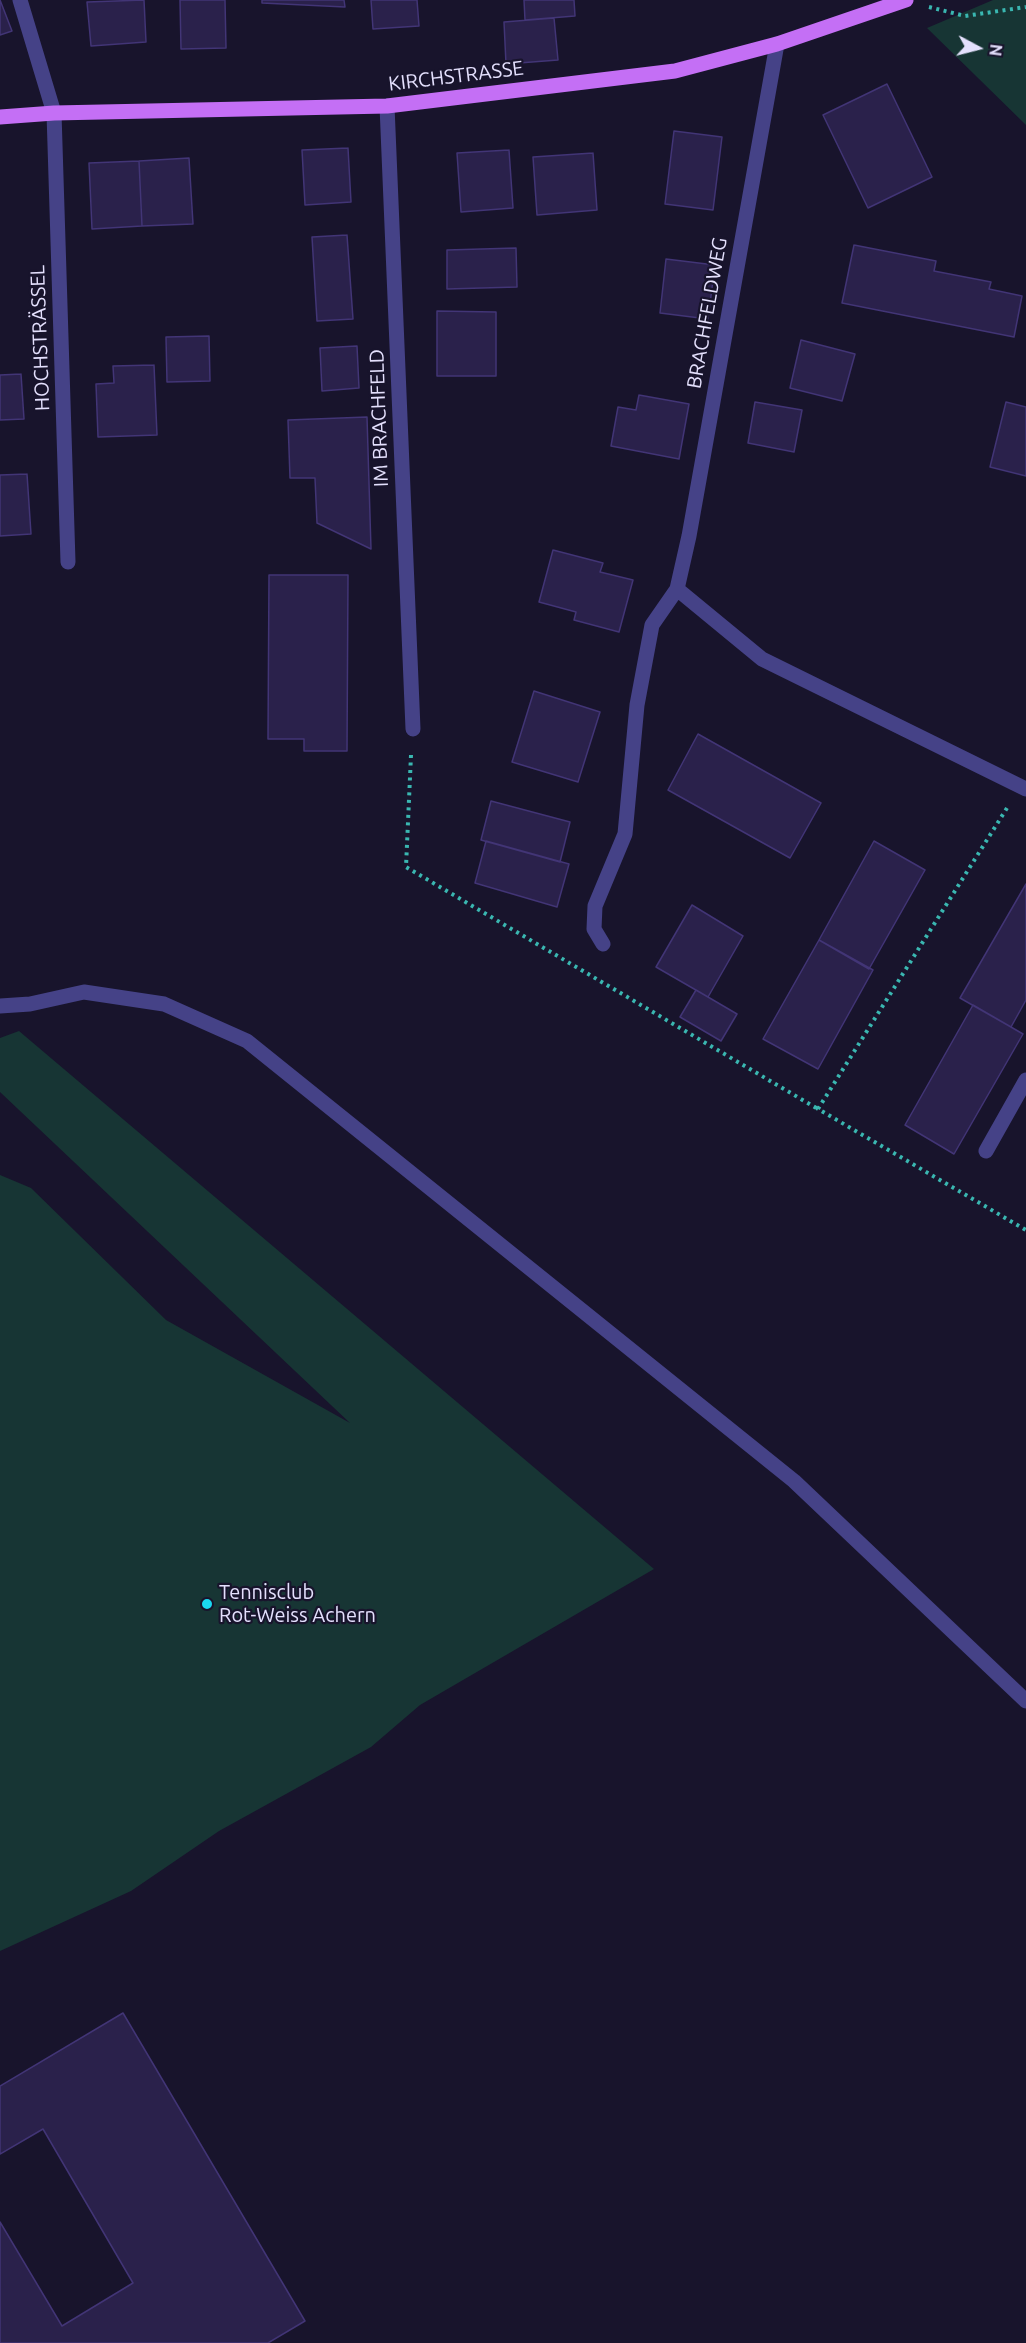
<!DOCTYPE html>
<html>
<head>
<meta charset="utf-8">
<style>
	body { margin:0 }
	#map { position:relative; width:1026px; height:2343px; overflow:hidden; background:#18142c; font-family:Ubuntu,sans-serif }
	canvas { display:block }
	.north { position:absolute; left:948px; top:18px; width:60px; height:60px; -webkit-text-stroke:4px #18142c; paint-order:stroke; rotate:97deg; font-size:16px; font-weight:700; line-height:24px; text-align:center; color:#e4e0fd }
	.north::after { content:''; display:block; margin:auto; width:21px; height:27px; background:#e4e0fd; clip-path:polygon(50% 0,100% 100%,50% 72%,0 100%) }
</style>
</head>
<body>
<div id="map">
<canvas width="1026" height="2343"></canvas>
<div class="north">N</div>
</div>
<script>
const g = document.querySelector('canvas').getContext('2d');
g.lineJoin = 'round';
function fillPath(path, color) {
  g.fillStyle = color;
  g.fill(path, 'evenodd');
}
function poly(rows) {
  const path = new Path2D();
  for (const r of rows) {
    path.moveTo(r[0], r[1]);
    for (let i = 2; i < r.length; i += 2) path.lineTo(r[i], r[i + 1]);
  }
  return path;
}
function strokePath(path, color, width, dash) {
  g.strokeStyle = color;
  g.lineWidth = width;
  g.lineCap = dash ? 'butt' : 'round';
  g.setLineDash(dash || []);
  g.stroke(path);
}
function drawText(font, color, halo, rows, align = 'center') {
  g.font = font + ' Ubuntu,sans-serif';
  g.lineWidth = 4.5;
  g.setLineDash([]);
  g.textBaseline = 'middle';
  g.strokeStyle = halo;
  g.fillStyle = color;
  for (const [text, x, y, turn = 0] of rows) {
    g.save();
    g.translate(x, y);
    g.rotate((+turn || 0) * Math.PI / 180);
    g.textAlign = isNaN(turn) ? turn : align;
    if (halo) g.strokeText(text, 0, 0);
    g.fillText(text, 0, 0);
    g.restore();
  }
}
const green = poly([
	[993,0,1026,0,1026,125,927,28],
	[19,1031,654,1569,420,1705,371,1747,219,1831,131,1891,0,1951,0,1175,31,1188,166,1320,350,1423,0,1092,0,1038]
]);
const building = poly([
	[0,0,12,31,0,35,0,0],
	[144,0,146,42,91,46,87,2,144,0],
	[180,0,225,0,226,48,181,49,180,0],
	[262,0,344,0,345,7,262,3,262,0],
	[371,0,417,0,419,26,373,29,371,0],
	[524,0,574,0,575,16,525,20,524,0],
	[554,18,558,60,506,64,504,22,554,18],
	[887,84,932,177,868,208,823,115,887,84],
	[674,131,722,137,713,210,665,204,674,131],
	[348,148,351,202,305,205,302,150,348,148],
	[509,150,513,208,461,212,457,153,509,150],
	[593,153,597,210,537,215,533,157,593,153],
	[189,158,193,224,142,226,139,161,189,158],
	[139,161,142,226,92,229,89,163,139,161],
	[347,235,353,319,317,321,312,237,347,235],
	[854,245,936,261,934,271,991,282,989,289,1022,296,1014,337,842,303,854,245],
	[516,248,517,287,447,289,447,250,516,248],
	[666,259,715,265,708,319,660,313,666,259],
	[437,311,496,312,496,376,437,376,437,311],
	[209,336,210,381,167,382,166,337,209,336],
	[801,340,855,354,842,401,790,388,801,340],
	[357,346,359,388,322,391,320,348,357,346],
	[154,365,157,435,98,437,96,384,114,383,113,366,154,365],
	[21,374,24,419,0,420,0,375,21,374],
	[639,395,689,404,679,459,611,446,618,407,636,410,639,395],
	[755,402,802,410,794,452,748,443,755,402],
	[1006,402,1026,407,1026,476,990,467,1006,402],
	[367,417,371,549,317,523,315,478,290,478,288,420,367,417],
	[27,474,31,534,0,536,0,475,27,474],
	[553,550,603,563,600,572,633,580,619,632,574,620,576,612,539,602,553,550],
	[269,575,348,575,347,751,304,751,304,739,268,739,269,575],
	[534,691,600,712,578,782,512,762,534,691],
	[698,734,821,803,790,858,668,790,698,734],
	[491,801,570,822,560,862,481,840,491,801],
	[486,841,569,864,557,907,475,883,486,841],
	[874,841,925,870,869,969,819,940,874,841],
	[1026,884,1026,1000,1011,1027,960,998,1026,884],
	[692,905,743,936,708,997,656,967,692,905],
	[819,940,873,970,818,1069,763,1039,819,940],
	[696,990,737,1014,721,1041,680,1017,696,990],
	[973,1005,1023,1034,954,1154,905,1125,973,1005],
	[123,2013,305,2321,268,2343,0,2343,0,2222,62,2326,133,2283,43,2129,0,2154,0,2086,123,2013]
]);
const path = poly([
	[929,7,965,16,1026,7],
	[411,755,406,867,818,1109],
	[1007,808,818,1109,1026,1230]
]);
const minor = poly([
	[20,0,54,113,68,562],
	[387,106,413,729],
	[677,589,762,659,1026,789],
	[603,944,594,929,595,906,625,834,637,705,652,625,677,589,689,536,777,44],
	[0,1006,30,1004,84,992,164,1004,247,1041,794,1481,1026,1701],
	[986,1151,1026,1080]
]);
const major = poly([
	[0,117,54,113,387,106,675,71,777,44,906,0]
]);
const markers = [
	[207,1604,6,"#1ad8f0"]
];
const streetNames = [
	["KIRCHSTRASSE",456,76,-7],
	["BRACHFELDWEG",707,313,-80],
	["HOCHSTRÄSSEL",40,338,-92],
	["IM BRACHFELD",379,418,-92]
];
const poiNames = [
	["Tennisclub",219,1592],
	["Rot-Weiss Achern",219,1615]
];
fillPath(green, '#173534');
fillPath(building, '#2a214b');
strokePath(building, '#423576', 1.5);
strokePath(path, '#3ab7b1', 4, [3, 4.5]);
strokePath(minor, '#454287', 15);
strokePath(major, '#c46ff5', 15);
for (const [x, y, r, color] of markers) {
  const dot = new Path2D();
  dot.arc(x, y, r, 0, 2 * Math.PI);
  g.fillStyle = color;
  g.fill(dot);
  strokePath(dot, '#18142c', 2);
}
drawText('20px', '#e4e0fd', '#18142c', streetNames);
drawText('20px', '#e4e0fd', '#18142c', poiNames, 'left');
</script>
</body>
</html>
